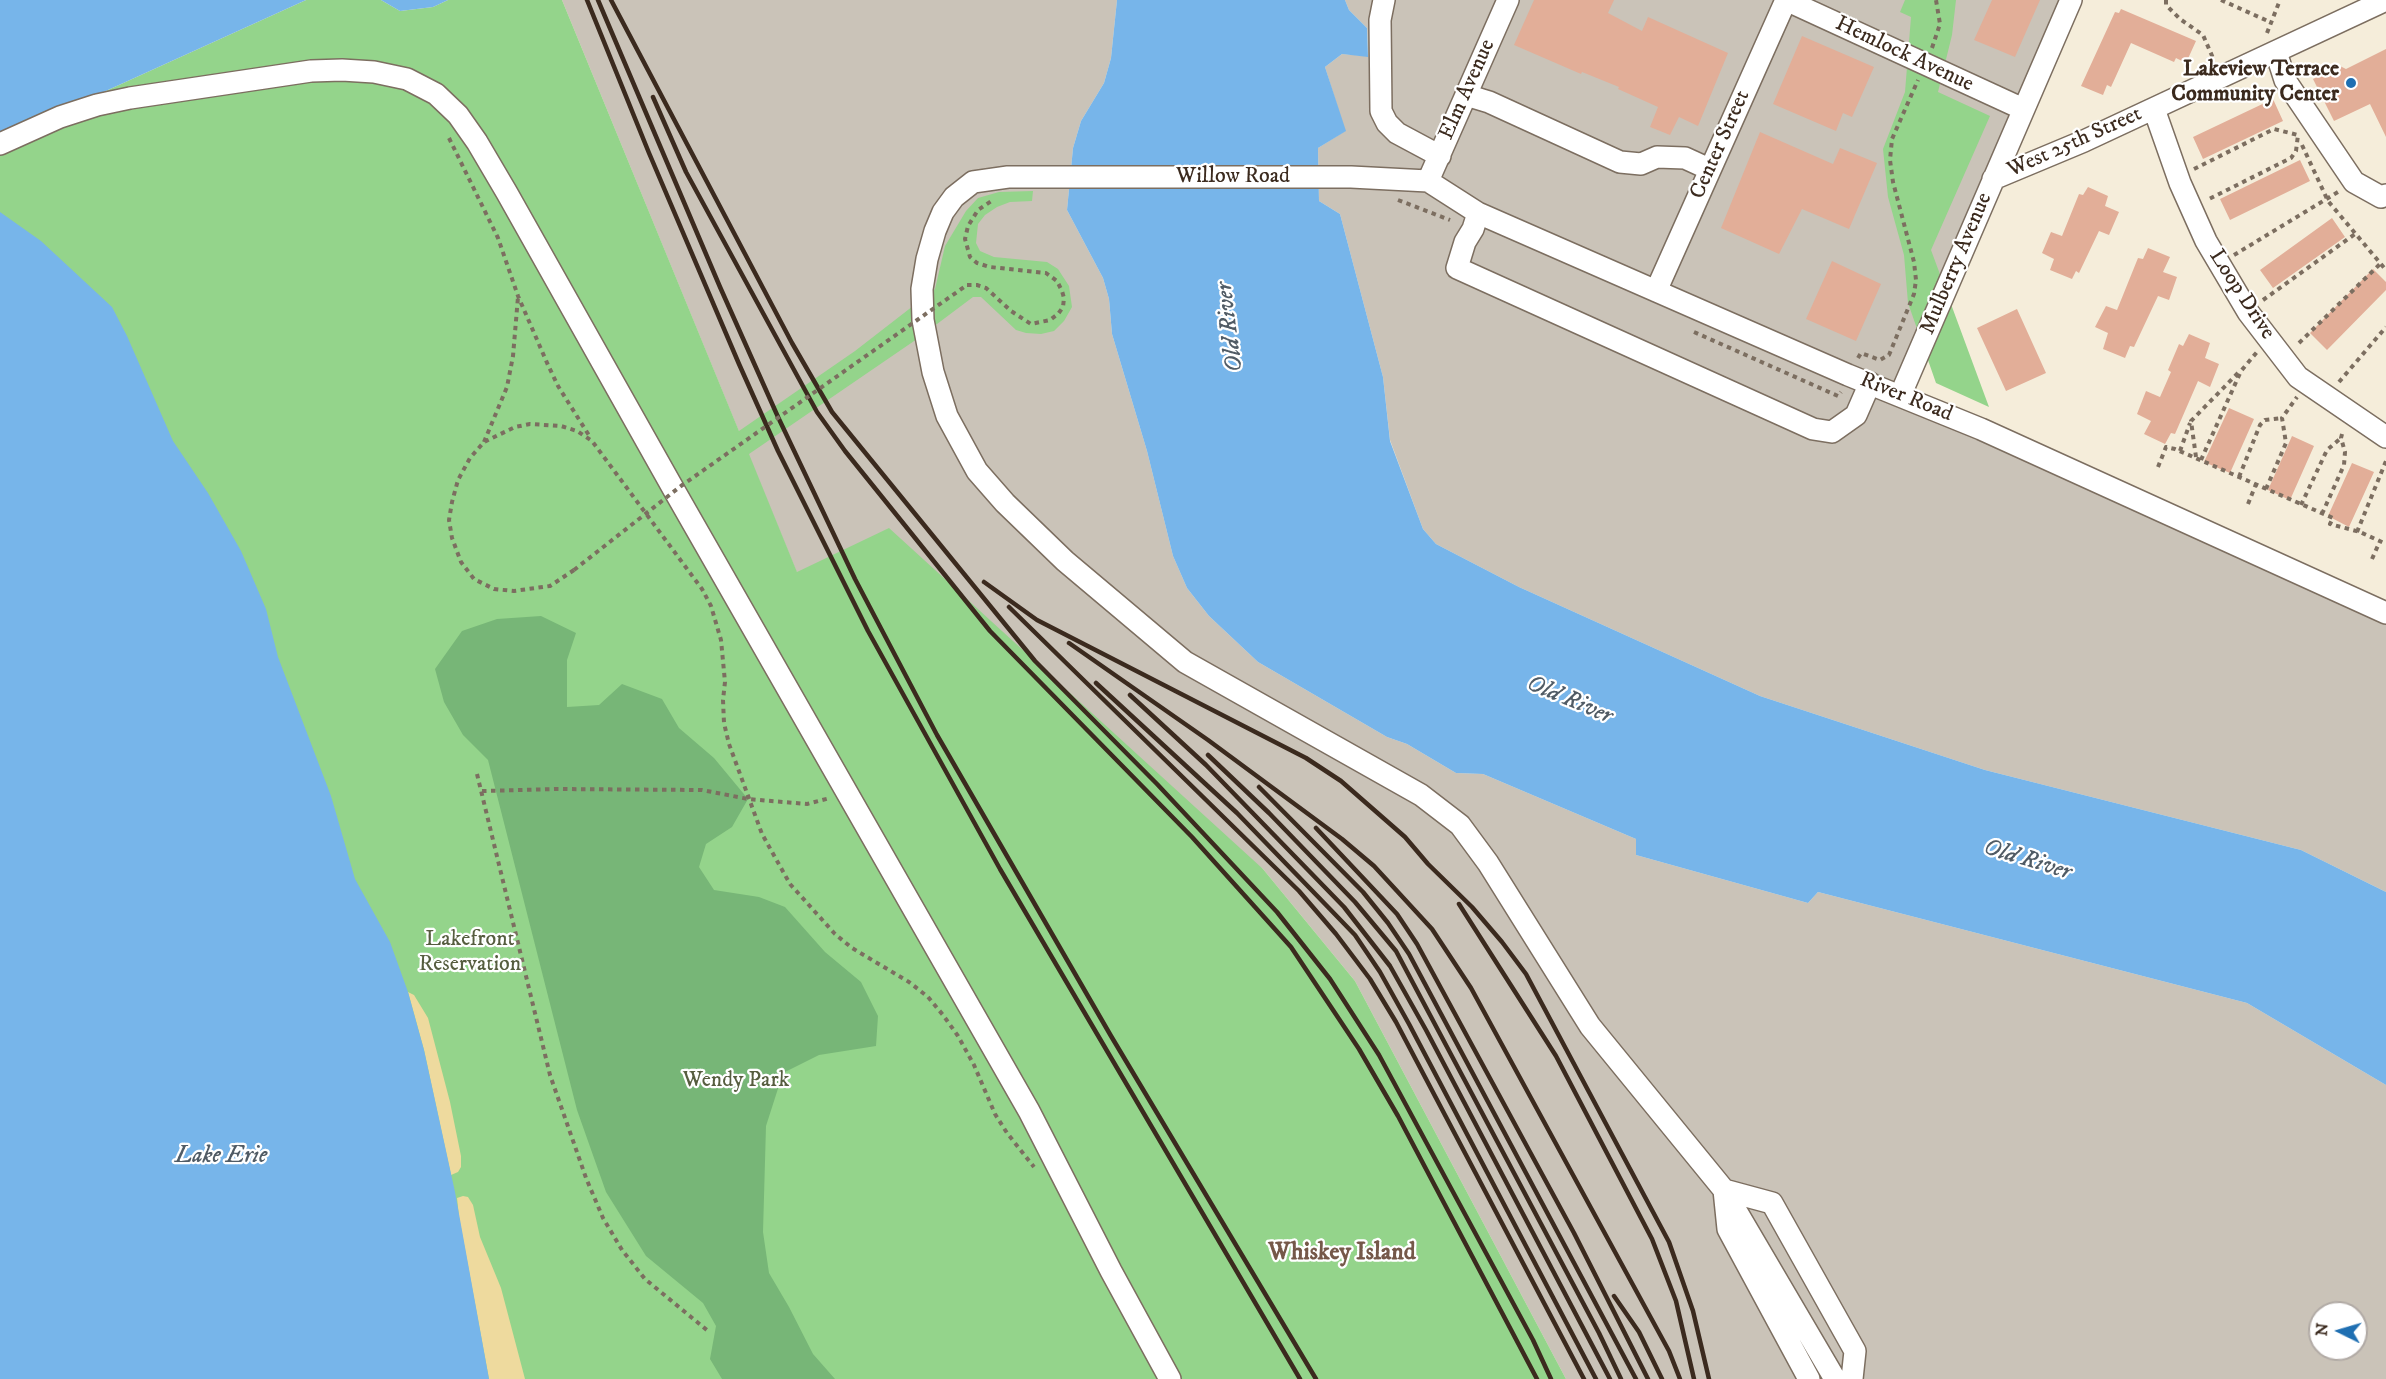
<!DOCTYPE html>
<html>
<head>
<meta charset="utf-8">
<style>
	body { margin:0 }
	#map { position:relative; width:2386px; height:1379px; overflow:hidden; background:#f5edda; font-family:"IM FELL DW Pica",serif }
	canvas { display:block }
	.north { position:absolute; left:2308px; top:1301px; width:60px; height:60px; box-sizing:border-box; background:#fff; border:2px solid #b1aaa5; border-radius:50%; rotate:275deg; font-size:16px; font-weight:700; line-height:24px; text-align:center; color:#3b2a1e }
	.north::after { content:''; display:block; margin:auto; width:21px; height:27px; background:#1f6fb2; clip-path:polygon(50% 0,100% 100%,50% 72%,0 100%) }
</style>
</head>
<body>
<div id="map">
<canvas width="2386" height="1379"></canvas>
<div class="north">N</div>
</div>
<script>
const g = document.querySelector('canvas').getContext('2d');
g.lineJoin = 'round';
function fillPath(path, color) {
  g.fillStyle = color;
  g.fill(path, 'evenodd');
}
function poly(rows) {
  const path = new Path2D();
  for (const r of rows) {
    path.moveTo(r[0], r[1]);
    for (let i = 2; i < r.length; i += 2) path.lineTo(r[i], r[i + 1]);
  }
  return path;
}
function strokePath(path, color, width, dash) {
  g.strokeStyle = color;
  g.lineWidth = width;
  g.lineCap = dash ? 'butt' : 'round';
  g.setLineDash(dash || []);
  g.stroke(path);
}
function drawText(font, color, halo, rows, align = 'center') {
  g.font = font + ' "IM FELL DW Pica",serif';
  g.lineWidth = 4.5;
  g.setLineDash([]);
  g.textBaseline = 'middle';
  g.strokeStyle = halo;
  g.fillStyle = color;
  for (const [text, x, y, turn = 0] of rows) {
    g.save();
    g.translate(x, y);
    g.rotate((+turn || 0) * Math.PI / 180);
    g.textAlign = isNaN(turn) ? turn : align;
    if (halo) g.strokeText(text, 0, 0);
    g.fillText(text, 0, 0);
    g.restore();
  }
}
const industrial = poly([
	[562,0,1117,0,1111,58,1104,83,1081,121,1073,148,1067,210,1103,278,1109,299,1112,334,1147,451,1173,556,1187,588,1209,616,1258,662,1387,737,1407,744,1456,773,1483,774,1636,839,1636,855,1808,903,1818,892,2247,1003,2386,1085,2386,1379,1566,1379,1355,981,1263,869,797,573],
	[2320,1313,2356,1313,2356,1349,2320,1349],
	[1345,0,2071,0,1900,396,2386,613,2386,892,2301,850,1985,770,1760,696,1519,587,1436,544,1423,529,1390,440,1383,377,1340,214,1319,201,1318,148,1345,131,1325,67,1342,54,1368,56,1367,28,1349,10]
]);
const green = poly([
	[306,0,381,0,400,11,433,7,448,0,562,0,739,431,855,351,935,289,945,246,966,211,978,198,999,192,1033,191,1032,201,1010,202,997,207,985,215,978,224,976,243,980,251,994,257,1047,262,1058,269,1069,286,1072,307,1064,321,1054,331,1041,334,1026,333,1016,330,981,297,973,297,917,339,749,454,797,572,889,528,1263,869,1355,981,1566,1379,219,1379,0,968,0,139],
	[1905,0,1956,0,1952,35,1938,92,1990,116,1931,250,1989,407,1936,383,1908,303,1904,255,1888,197,1883,149,1905,92,1911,17,1900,12]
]);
const forest = poly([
	[541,616,576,633,567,660,567,707,599,705,622,684,662,699,679,728,714,758,748,799,732,827,706,844,699,867,714,890,759,897,785,907,825,952,861,982,878,1016,876,1046,819,1055,783,1073,766,1126,763,1232,769,1273,789,1307,813,1354,835,1379,722,1379,710,1359,716,1326,703,1303,646,1256,606,1192,577,1110,488,760,463,735,444,702,435,669,462,631,497,619]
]);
const sand = poly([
	[408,992,414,995,428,1018,450,1102,461,1156,461,1167,458,1172,451,1175,424,1050],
	[463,1196,468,1197,473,1205,480,1237,501,1288,525,1379,489,1379,459,1217,457,1198]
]);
const water = poly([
	[0,0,306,0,0,139],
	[381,0,448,0,433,7,400,11],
	[1117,0,1345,0,1349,10,1367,28,1368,57,1342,54,1325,67,1346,131,1318,148,1319,201,1340,214,1383,377,1390,441,1423,529,1436,544,1519,587,1760,696,1985,770,2301,850,2386,892,2386,1085,2247,1003,1818,892,1808,903,1636,855,1636,839,1483,774,1456,773,1407,744,1387,737,1258,662,1209,616,1187,588,1173,556,1147,451,1112,334,1109,299,1103,278,1067,210,1073,148,1081,121,1104,83,1111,58],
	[0,212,41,241,112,307,127,336,173,441,208,493,241,551,266,609,278,657,331,796,355,879,390,942,408,992,424,1050,455,1192,489,1379,0,1379]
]);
const building = poly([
	[1534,0,1614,0,1608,13,1642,31,1648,17,1728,53,1698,126,1679,117,1670,135,1650,127,1658,107,1618,89,1619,87,1582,72,1581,74,1514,45],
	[1992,0,2040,0,2015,57,1974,40],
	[2121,9,2196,41,2186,63,2176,58,2174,62,2131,43,2111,87,2107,85,2103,95,2081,86,2115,12,2119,13],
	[1802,36,1874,67,1852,117,1843,113,1836,131,1773,104],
	[2386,49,2386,137,2370,104,2334,121,2313,79,2340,66,2346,69],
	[2273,99,2283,121,2203,159,2193,137],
	[1760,132,1833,164,1840,148,1877,163,1849,229,1802,209,1779,254,1721,228],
	[2300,160,2310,181,2230,220,2220,199],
	[2088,187,2108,196,2105,206,2119,212,2109,235,2099,231,2079,273,2076,271,2072,279,2050,270,2054,259,2042,253,2051,232,2062,236,2079,194,2083,195],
	[2332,218,2345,237,2273,288,2260,270],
	[2148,248,2170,257,2163,272,2177,277,2169,300,2158,296,2134,347,2130,346,2125,358,2103,349,2108,333,2095,327,2106,306,2117,310,2138,258,2143,259],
	[1832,261,1881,284,1856,341,1806,319],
	[2373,269,2386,282,2386,290,2327,350,2310,333],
	[2017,309,2046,373,2006,391,1977,328],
	[2189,334,2210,343,2205,358,2219,364,2210,387,2198,381,2175,434,2171,433,2165,444,2144,434,2151,421,2137,414,2146,391,2160,397,2171,372,2168,370,2179,344,2183,346],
	[2229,408,2254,419,2230,473,2204,462],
	[2292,436,2314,446,2290,500,2268,490],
	[2352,463,2374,472,2349,527,2328,516]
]);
const path = poly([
	[2166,0,2166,5,2180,19,2203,35,2213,58],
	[2221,0,2270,22],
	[2267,33,2280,0],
	[1932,48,1940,24,1936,0],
	[449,138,498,238,518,296,548,365,558,386,590,437],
	[2302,145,2328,201,2386,270],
	[2194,169,2274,129,2298,135,2296,151,2291,158,2207,200],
	[1398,200,1450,220],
	[2234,255,2338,192],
	[967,285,977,285,986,288,1011,311,1031,324,1050,320,1058,314,1063,307,1064,298,1062,291,1057,281,1046,273,990,267,977,263,970,257,965,239,968,226,978,210,993,200],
	[2263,300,2355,234],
	[1694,332,1838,396,1841,392],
	[2299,343,2380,264],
	[1858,358,1861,353,1880,360,1889,355,1914,294,1916,280,1914,262,1893,182,1890,160,1892,139,1918,80],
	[2339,382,2386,327],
	[484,442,507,387,513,356,518,297],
	[2180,451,2190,423],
	[2196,457,2191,421,2238,373],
	[2201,460,2241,371,2257,352],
	[2158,467,2166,447,2175,449,2333,518,2330,524,2360,532,2386,544],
	[2239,477,2260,425,2265,420,2282,418],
	[2266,489,2286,443,2282,418,2297,397],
	[2248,504,2256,484],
	[2301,505,2327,450,2341,438],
	[2322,514,2344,465,2345,452,2341,438,2343,430],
	[2357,532,2386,461],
	[2372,559,2380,541],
	[574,570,550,586,514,591,494,589,474,579,461,562,452,538,449,520,452,502,458,480,470,458,484,442,515,427,530,424,561,426,577,431,592,441,702,589,711,606,721,640,725,682,723,700,724,723,729,744,762,834,790,884,835,934,852,948,909,982,928,997,943,1015,958,1036,974,1065,995,1114,1007,1133,1034,1167],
	[477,774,550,1075,586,1178,603,1218,622,1250,645,1279,708,1331],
	[482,791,557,789,702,790,748,799,807,804,830,798]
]);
const minor = poly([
	[1384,0,1380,20,1381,111,1387,123,1397,133,1440,156],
	[1786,0,2023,109],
	[2276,52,2285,80,2354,182,2381,197,2386,195],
	[1466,95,1489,102,1620,162,1641,164,1657,157,1685,158,1709,169],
	[2154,109,2180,183,2206,241,2248,312,2298,377,2386,437],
	[0,144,60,117,97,105,130,98,311,71,342,70,374,72,407,79,436,94,458,115,477,142,507,193,674,490,1029,1111,1111,1271,1170,1379],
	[1993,179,2084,141,2386,0],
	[1428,181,1508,0],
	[1478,213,1473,229,1465,242,1457,268,1813,429,1832,432,1856,415,1870,383],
	[1656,291,1786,0],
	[1900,396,2071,0],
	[1809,1379,1728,1229,1724,1190,1772,1203,1855,1351,1852,1379],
	[1835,1379,1724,1190,1590,1026,1488,863,1460,825,1421,795,1185,662,1065,561,1005,503,977,471,947,416,933,372,923,320,922,289,927,259,935,231,943,212,954,197,973,182,1008,177,1351,177,1428,181,1478,213,1848,375,1981,429,2386,613]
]);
const rail = poly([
	[587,0,649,153,739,364,778,451,868,631,1000,869,1300,1379],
	[598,0,720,287,778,417,855,579,937,735,1111,1036,1316,1379],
	[611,0,792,343,832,412,1035,661,1157,784,1277,912,1330,979,1379,1055,1533,1340,1551,1379],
	[653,97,686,172,817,412,845,451,990,631,1192,837,1291,947,1359,1049,1398,1116,1537,1379],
	[984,582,1037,620,1306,758,1341,781,1405,837,1428,864,1472,907,1502,942,1526,974,1669,1242,1693,1311,1709,1379],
	[1009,607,1299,891,1336,934,1370,979,1396,1022,1584,1379],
	[1069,643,1208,740,1342,839,1374,866,1432,929,1471,988,1669,1351,1680,1379],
	[1096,683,1237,813,1355,935,1380,972,1409,1024,1596,1379],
	[1130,695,1206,765,1344,907,1390,966,1426,1030,1610,1379],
	[1208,755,1269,813,1355,902,1396,951,1599,1333,1621,1379],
	[1259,787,1363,892,1388,923,1409,954,1636,1379],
	[1316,828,1397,914,1417,944,1574,1233,1648,1379],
	[1459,904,1556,1056,1652,1239,1676,1301,1694,1379],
	[1614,1296,1639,1332,1662,1379]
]);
const pathBridge = poly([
	[574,570,681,486,967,285]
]);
const markers = [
	[2351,83,6,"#1f6fb2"]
];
const streetNames = [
	["Hemlock Avenue",1904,55,25],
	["Elm Avenue",1468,90,-66],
	["West 25th Street",2075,143,-24],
	["Center Street",1721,145,-66],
	["Willow Road",1233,177],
	["Mulberry Avenue",1957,264,-67],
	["Loop Drive",2241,295,57],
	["River Road",1906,398,22]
];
const poiNames = [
	["Lakeview Terrace",2339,70],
	["Community Center",2339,95]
];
const parkNames = [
	["Lakefront",470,940],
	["Reservation",470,965],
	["Wendy Park",736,1081]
];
const waterNames = [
	["Old River",1231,327,-97],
	["Old River",1569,701,23],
	["Old River",2027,861,17],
	["Lake Erie",221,1157]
];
const neighbourhoodNames = [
	["Whiskey Island",1342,1254]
];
fillPath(industrial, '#cac3b8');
fillPath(green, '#94d48b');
fillPath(forest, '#77b677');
fillPath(sand, '#eeda9e');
fillPath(water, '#77b5ea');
fillPath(building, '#e2ae98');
strokePath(minor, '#7c6e60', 24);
strokePath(path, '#7c6e60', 4, [4.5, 4.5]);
strokePath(minor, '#fff', 21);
strokePath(rail, '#3b2a1e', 4.5);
strokePath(pathBridge, '#7c6e60', 4, [4.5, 4.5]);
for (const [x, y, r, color] of markers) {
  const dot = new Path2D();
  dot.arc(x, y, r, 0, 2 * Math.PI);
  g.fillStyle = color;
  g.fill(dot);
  strokePath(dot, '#fff', 2);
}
drawText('22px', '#3b2a1e', '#fff', streetNames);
drawText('bold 22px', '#3b2a1e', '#fff', poiNames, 'right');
drawText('22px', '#565d3f', '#fff', parkNames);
drawText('italic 24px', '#505b65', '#fff', waterNames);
drawText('bold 24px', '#755849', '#fff', neighbourhoodNames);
</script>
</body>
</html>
